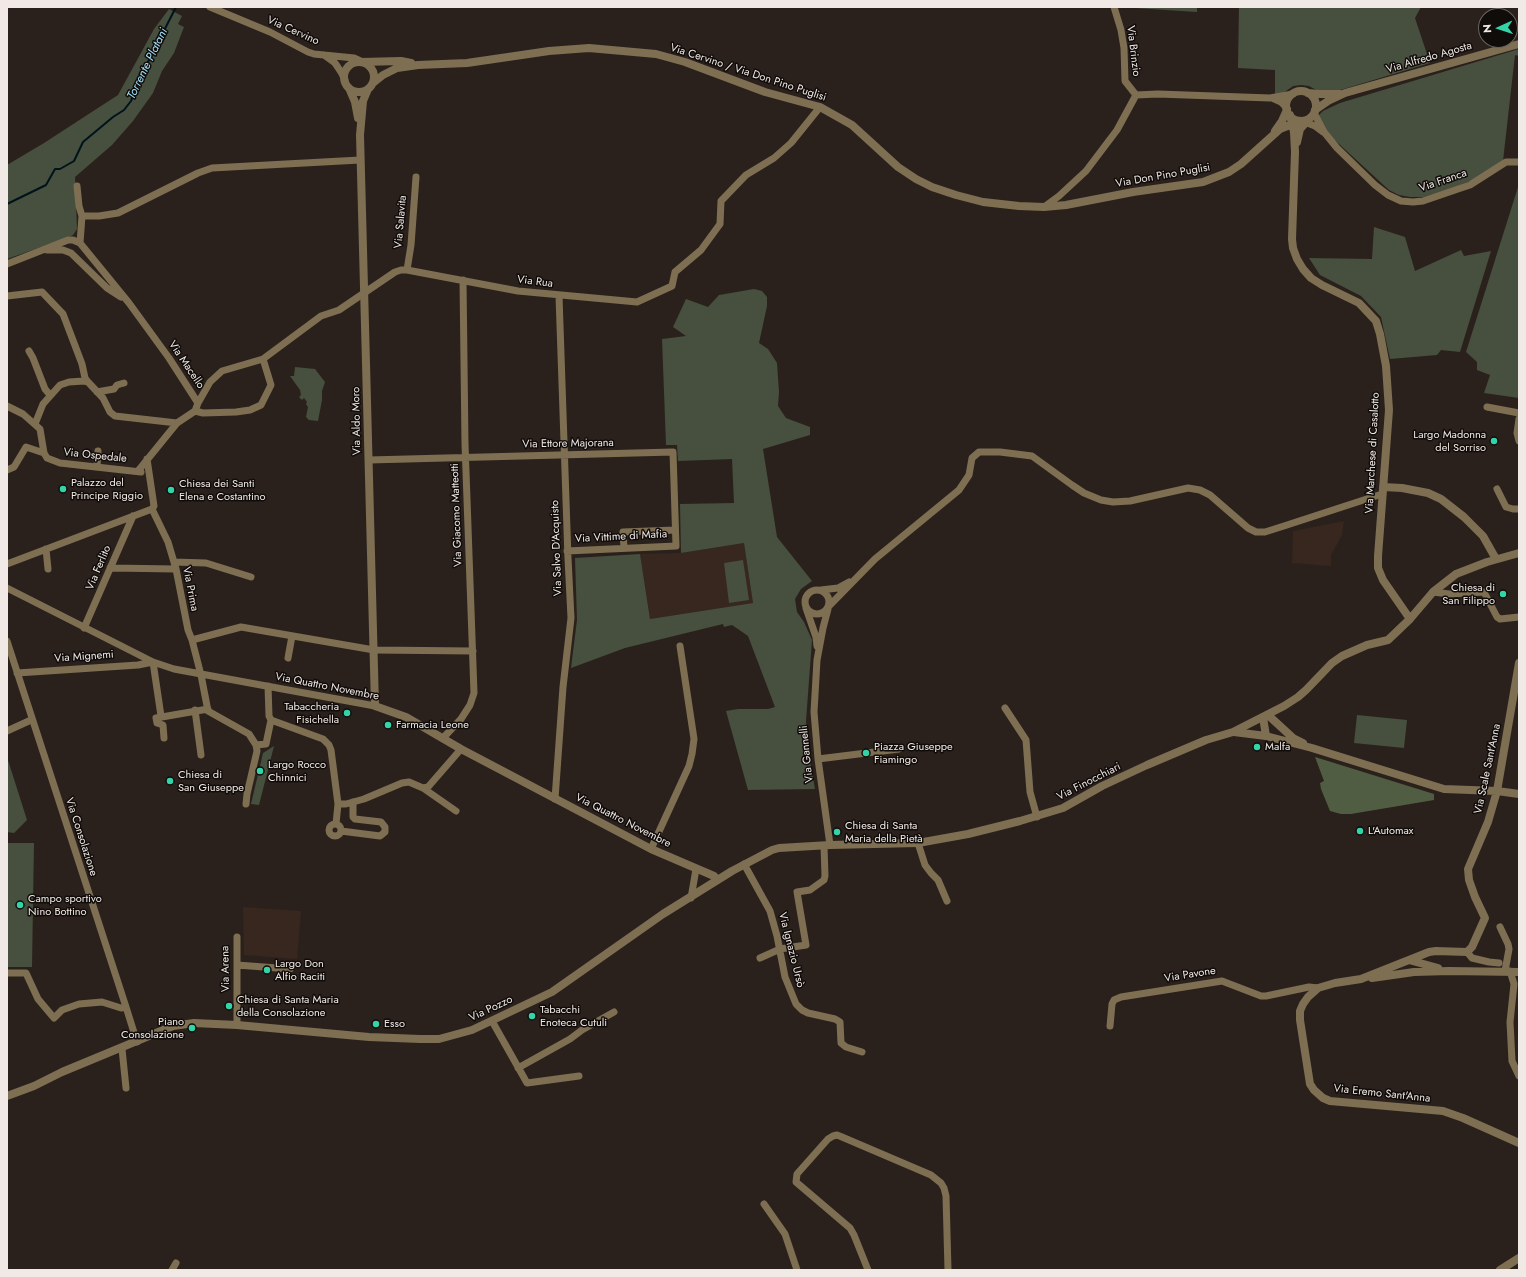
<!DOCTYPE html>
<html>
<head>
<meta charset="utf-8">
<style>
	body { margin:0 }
	#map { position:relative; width:1526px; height:1277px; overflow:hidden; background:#2b211c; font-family:Jost,sans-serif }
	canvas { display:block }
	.frame { position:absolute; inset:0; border:8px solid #f1e9e6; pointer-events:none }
	.north { position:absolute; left:1478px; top:8px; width:40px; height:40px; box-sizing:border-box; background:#100c0a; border:1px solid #6a6462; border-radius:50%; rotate:267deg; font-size:11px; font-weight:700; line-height:16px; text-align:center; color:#f1e9e6 }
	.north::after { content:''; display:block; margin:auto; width:14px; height:18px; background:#33d4a8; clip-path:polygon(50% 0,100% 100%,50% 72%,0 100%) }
</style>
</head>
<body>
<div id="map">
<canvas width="1526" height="1277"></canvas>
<div class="frame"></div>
<div class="north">N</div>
</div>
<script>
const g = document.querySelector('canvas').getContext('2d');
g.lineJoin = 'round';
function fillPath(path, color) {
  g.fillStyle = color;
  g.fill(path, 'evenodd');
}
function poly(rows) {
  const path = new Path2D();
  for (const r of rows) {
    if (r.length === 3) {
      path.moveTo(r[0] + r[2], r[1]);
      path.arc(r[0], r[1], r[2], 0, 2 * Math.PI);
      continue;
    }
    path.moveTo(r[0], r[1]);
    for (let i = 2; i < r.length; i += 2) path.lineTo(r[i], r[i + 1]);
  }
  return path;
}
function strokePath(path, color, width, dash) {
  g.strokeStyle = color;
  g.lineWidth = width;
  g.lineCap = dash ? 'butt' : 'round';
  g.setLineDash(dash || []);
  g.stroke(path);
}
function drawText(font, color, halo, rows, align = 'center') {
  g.font = font + ' Jost,sans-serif';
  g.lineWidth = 3;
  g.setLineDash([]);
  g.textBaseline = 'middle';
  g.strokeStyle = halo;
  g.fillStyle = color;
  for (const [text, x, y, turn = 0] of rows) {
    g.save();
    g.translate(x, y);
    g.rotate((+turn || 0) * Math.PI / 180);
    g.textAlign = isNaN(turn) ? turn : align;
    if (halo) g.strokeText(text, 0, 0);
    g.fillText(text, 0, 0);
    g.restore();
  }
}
const built = poly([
	[1344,521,1342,535,1331,555,1331,566,1292,563,1293,531],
	[744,543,753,603,650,619,640,554,681,553],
	[243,907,301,911,297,959,244,955]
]);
const green = poly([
	[1120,7,1197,7,1197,12],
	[1239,7,1421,7,1415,18,1430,63,1327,94,1320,92,1309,86,1301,85,1293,86,1282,94,1275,95,1275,70,1238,68],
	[169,9,182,16,178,24,184,27,174,53,162,71,153,93,133,121,112,145,75,177,77,229,73,235,67,238,7,259,7,165,44,143,118,95,154,29],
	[1519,49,1519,56,1515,55,1503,161,1471,181,1445,190,1424,197,1410,197,1399,195,1389,190,1326,132,1319,120,1319,115,1323,111,1340,103],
	[1519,184,1519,398,1484,393,1490,375,1477,370,1477,362,1466,352],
	[1374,227,1405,237,1415,271,1461,250,1464,256,1491,251,1460,352,1441,350,1437,355,1390,359,1381,317,1361,296,1320,275,1309,258,1372,259],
	[754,289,762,291,767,297,767,306,759,343,768,349,777,363,779,392,778,406,786,418,810,427,810,435,763,449,777,537,812,581,801,589,795,599,797,612,804,622,812,640,806,721,808,751,815,789,748,790,726,711,738,709,768,709,775,707,748,636,732,625,724,627,723,624,625,648,571,668,577,620,575,558,640,554,650,619,753,603,744,543,681,553,680,504,734,503,732,459,678,461,677,445,666,445,662,339,686,336,673,327,686,299,708,307,719,295],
	[295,367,315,369,325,382,322,391,322,400,318,421,309,420,306,417,308,407,306,404,307,402,304,398,302,400,299,397,301,395,300,390,290,376,294,376],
	[743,560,749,600,729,603,724,563],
	[1357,715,1407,720,1404,748,1354,743],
	[274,746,259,805,251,804,263,753],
	[7,757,27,820,14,833,7,832],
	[7,843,34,843,32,967,7,967]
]);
const forest = poly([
	[1315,757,1434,794,1434,800,1351,814,1341,814,1330,811,1321,789,1320,783,1324,781]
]);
const stream = poly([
	[7,204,46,185,55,169,60,169,74,161,83,142,113,117,124,110,131,101,143,72,176,7]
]);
const minor = poly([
	[210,7,270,32,308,52,314,54,354,58,365,63],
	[1114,7,1121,30,1124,48,1125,81,1136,95],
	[324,55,335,63,341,72,345,80],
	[1136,95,1158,94,1270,98,1293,94],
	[1272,98,1281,102,1287,108],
	[1314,113,1324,132,1337,148,1375,185,1388,195,1401,201,1413,202,1423,201,1458,189,1470,185,1506,162,1519,162],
	[1302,121,1315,126,1323,132],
	[77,186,79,206,82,216,80,243],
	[1044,207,1059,196,1086,171,1117,130,1136,95],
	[82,216,99,216,118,213,198,173,212,168,360,160],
	[47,250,63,250,71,253,107,288,121,297],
	[7,264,68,240,73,240,80,243,129,303,169,358,198,403,195,411,177,423,138,471],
	[407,270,411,245,416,177],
	[7,296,42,292,63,314,82,364,85,378,88,382],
	[29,351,33,358,45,389,50,395],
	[97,392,114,389,117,385,124,383],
	[198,403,210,382,222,371,263,359,321,316,339,310,395,272,401,270,407,270,518,291,637,302,672,286,675,272,701,250,720,224,721,201,746,175,774,158,791,143,820,107],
	[7,406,23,414,40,429,44,453],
	[1487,407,1519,413],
	[195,411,203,413,236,412,250,410,261,405,271,385,263,359],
	[1519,419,1517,433,1519,441],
	[35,424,43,404,60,385,69,382,84,381,88,382,103,398,110,412,115,416,177,423],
	[369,460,673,452,676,546,567,551],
	[97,467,98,451],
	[7,470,14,467,26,447,44,453,47,458,60,463,141,472],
	[1497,489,1506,507,1513,509,1519,509],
	[152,509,168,542,176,569,188,630,192,640,201,675,208,711,249,734,256,745,257,751,247,794,246,804],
	[624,548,623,532,675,530],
	[46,549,48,569],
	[174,562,206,563,251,577],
	[7,564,152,509,154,506,147,459],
	[110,568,176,569],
	[7,588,153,662,174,669,375,706],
	[817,602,12],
	[821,590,838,588,849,582],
	[1433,592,1449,594,1484,592,1497,617,1500,619,1519,617],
	[829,606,875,559,959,490,969,475,972,458,979,452,1000,452,1032,456,1072,485,1084,493,1101,500,1113,502,1130,501,1188,488,1200,490,1210,495,1248,528,1256,532,1265,532,1287,525,1382,494],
	[806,608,816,637,817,646],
	[828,609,823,628,817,660,814,712,818,759,830,845],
	[84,628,133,516],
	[192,640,241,627,374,650,473,651],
	[7,641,126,1007,121,1008,102,1002,79,1004,62,1010,54,1018,38,999,26,973,7,973],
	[288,658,292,636],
	[17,673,138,665,153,662,161,716],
	[268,686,269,716,271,720,323,739,329,745,331,750,338,804,346,804,364,799,402,783,409,782,423,788,428,787,461,749],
	[1005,708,1026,740,1030,792,1037,817],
	[195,710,201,755],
	[7,731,31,720],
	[164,738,163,725,157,723,156,718,208,709],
	[443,738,461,719,470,705,474,693,465,444,463,280],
	[256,745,266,744,271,720],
	[818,759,899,749],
	[423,788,456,811],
	[555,799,563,687,571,618,568,558,559,296],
	[335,830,6],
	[336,824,338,804],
	[341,831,380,836,385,832,385,827,381,822,355,819,353,817,353,802],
	[918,843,925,865,931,873,938,880,947,901],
	[651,849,689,766,692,754,694,739,680,646],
	[744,864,770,911,777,936,785,977,796,1004,802,1010,808,1013,835,1019,840,1022,841,1043,846,1047,862,1052],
	[691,898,696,869],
	[1500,927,1508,944,1509,949,1505,971],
	[237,937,237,1025],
	[1467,952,1472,958,1489,962,1499,963],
	[760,958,780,949,806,945,797,892,810,890,824,880,825,876,824,846],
	[237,965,290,969],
	[1510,971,1514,984,1510,1022,1512,1061,1519,1076],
	[126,1007,137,1042],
	[492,1021,527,1083,579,1076],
	[1110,1026,1112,1004,1114,1000,1121,997,1222,981,1261,996,1266,996,1309,987,1318,988],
	[122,1049,126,1088],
	[518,1068,570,1039,582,1030,614,1012],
	[764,1204,785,1234,797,1270],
	[172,1270,176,1263],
	[868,1270,854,1235,850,1228,796,1182,797,1174,828,1139,833,1136,837,1135,842,1137,931,1175,941,1183,944,1188,946,1196,948,1270]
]);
const tertiary = poly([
	[361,62,401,61,411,63],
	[359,77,15],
	[373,83,383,75,397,68,418,65,467,63,549,51,589,48,656,54,685,62,765,92,820,107,852,125,898,167,916,179,932,187,956,195,983,202,1019,206,1044,207,1066,205,1133,192,1203,182,1229,172,1241,164,1280,129,1300,121],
	[349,88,355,102,358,118],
	[368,89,363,101,360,135,375,706,406,717,461,749,651,849,714,876,718,880],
	[1301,106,15],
	[1308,93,1319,94,1340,94],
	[1315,110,1328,101,1345,93,1519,44],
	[1290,115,1294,132,1295,152,1292,239,1293,248,1297,259,1303,269,1311,278,1322,285,1359,303,1376,321,1380,334,1386,366,1389,410,1378,556,1378,568,1383,580,1410,619],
	[1275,131,1282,121,1287,110],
	[1297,142,1300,129,1309,119],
	[1383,487,1402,488,1428,493,1441,499,1464,517,1483,536,1496,559],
	[1519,663,1497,791,1488,822,1468,869,1469,880,1475,897,1485,918,1472,947,1467,952,1436,951,1429,952,1361,979,1335,983,1318,988,1308,997,1303,1004,1300,1011,1300,1020,1310,1084,1314,1090,1323,1098,1330,1101,1443,1111,1463,1118,1519,1143],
	[1268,715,1293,738,1303,743],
	[1263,717,1266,736],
	[1234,732,1266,736,1312,748,1444,789,1497,791,1519,794],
	[1409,960,1438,968],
	[1372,978,1414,972,1449,971,1519,972],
	[7,1096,34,1086,62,1072,173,1026,194,1023,237,1025,369,1037,420,1039,439,1039,472,1030,552,992,663,914,732,871,772,850,779,848,830,845,918,843,968,834,1020,821,1063,808,1102,786,1147,765,1206,740,1233,732,1284,706,1298,697,1306,690,1332,663,1342,656,1367,645,1388,640,1410,619,1433,592,1456,574,1487,562,1519,553],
	[1500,1270,1519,1258]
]);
const markers = [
	[1494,441,4,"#33d4a8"],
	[63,489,4,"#33d4a8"],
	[171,490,4,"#33d4a8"],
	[1503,594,4,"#33d4a8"],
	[347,713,4,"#33d4a8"],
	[388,725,4,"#33d4a8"],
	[1257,747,4,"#33d4a8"],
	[866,753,4,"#33d4a8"],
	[260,771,4,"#33d4a8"],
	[170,781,4,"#33d4a8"],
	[1360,831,4,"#33d4a8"],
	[837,832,4,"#33d4a8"],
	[20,905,4,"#33d4a8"],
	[267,970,4,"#33d4a8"],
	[229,1006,4,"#33d4a8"],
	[532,1016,4,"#33d4a8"],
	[376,1024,4,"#33d4a8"],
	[192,1028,4,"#33d4a8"]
];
const streetNames = [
	["Via Cervino",293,31,24],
	["Via Brinzio",1133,51,83],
	["Via Alfredo Agosta",1429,58,-16],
	["Via Cervino / Via Don Pino Puglisi",748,73,18],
	["Via Don Pino Puglisi",1163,176,-10],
	["Via Franca",1443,181,-19],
	["Via Salavita",401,222,-85],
	["Via Rua",535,282,7],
	["Via Macello",186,365,56],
	["Via Aldo Moro",357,421,-91],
	["Via Ettore Majorana",568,444,-1],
	["Via Marchese di Casalotto",1373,453,-87],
	["Via Ospedale",95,456,6],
	["Via Giacomo Matteotti",457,515,-92],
	["Via Vittime di Mafia",621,537,-3],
	["Via Salvo D'Acquisto",557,548,-92],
	["Via Ferlito",99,568,-67],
	["Via Prima",190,589,79],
	["Via Mignemi",84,657,-4],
	["Via Quattro Novembre",327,687,11],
	["Via Gannelli",807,754,-96],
	["Via Scale Sant'Anna",1488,769,-78],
	["Via Finocchiari",1089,782,-27],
	["Via Quattro Novembre",623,821,27],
	["Via Consolazione",81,837,72],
	["Via Ignazio Ursò",791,950,76],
	["Via Arena",226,969,-91],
	["Via Pavone",1190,975,-9],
	["Via Pozzo",491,1009,-25],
	["Via Eremo Sant'Anna",1382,1094,6]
];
const poiNames = [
	["Largo Madonna",1486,435,"right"],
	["del Sorriso",1486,448,"right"],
	["Palazzo del",71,483],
	["Principe Riggio",71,496],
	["Chiesa dei Santi",179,484],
	["Elena e Costantino",179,497],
	["Chiesa di",1495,588,"right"],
	["San Filippo",1495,601,"right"],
	["Tabaccheria",339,707,"right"],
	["Fisichella",339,720,"right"],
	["Farmacia Leone",396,725],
	["Piazza Giuseppe",874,747],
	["Fiamingo",874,760],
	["Malfa",1265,747],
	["Largo Rocco",268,765],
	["Chinnici",268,778],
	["Chiesa di",178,775],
	["San Giuseppe",178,788],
	["Chiesa di Santa",845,826],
	["Maria della Pietà",845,839],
	["L'Automax",1368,831],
	["Campo sportivo",28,899],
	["Nino Bottino",28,912],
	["Largo Don",275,964],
	["Alfio Raciti",275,977],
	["Chiesa di Santa Maria",237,1000],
	["della Consolazione",237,1013],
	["Tabacchi",540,1010],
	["Enoteca Cutuli",540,1023],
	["Piano",184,1022,"right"],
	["Consolazione",184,1035,"right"],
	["Esso",384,1024]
];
const waterNames = [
	["Torrente Platani",148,64,-64]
];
fillPath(built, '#37271f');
fillPath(green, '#474f3e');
fillPath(forest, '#515d42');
strokePath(stream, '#00131b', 2);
strokePath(minor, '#7e6f52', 7);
strokePath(tertiary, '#7e6f52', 8);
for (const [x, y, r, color] of markers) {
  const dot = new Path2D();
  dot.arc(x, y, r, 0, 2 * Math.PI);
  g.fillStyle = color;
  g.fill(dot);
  strokePath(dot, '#100c0a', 1.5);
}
drawText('11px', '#f1e9e6', '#100c0a', streetNames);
drawText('11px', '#f1e9e6', '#100c0a', poiNames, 'left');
drawText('italic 12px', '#a2e0fb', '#100c0a', waterNames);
</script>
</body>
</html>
